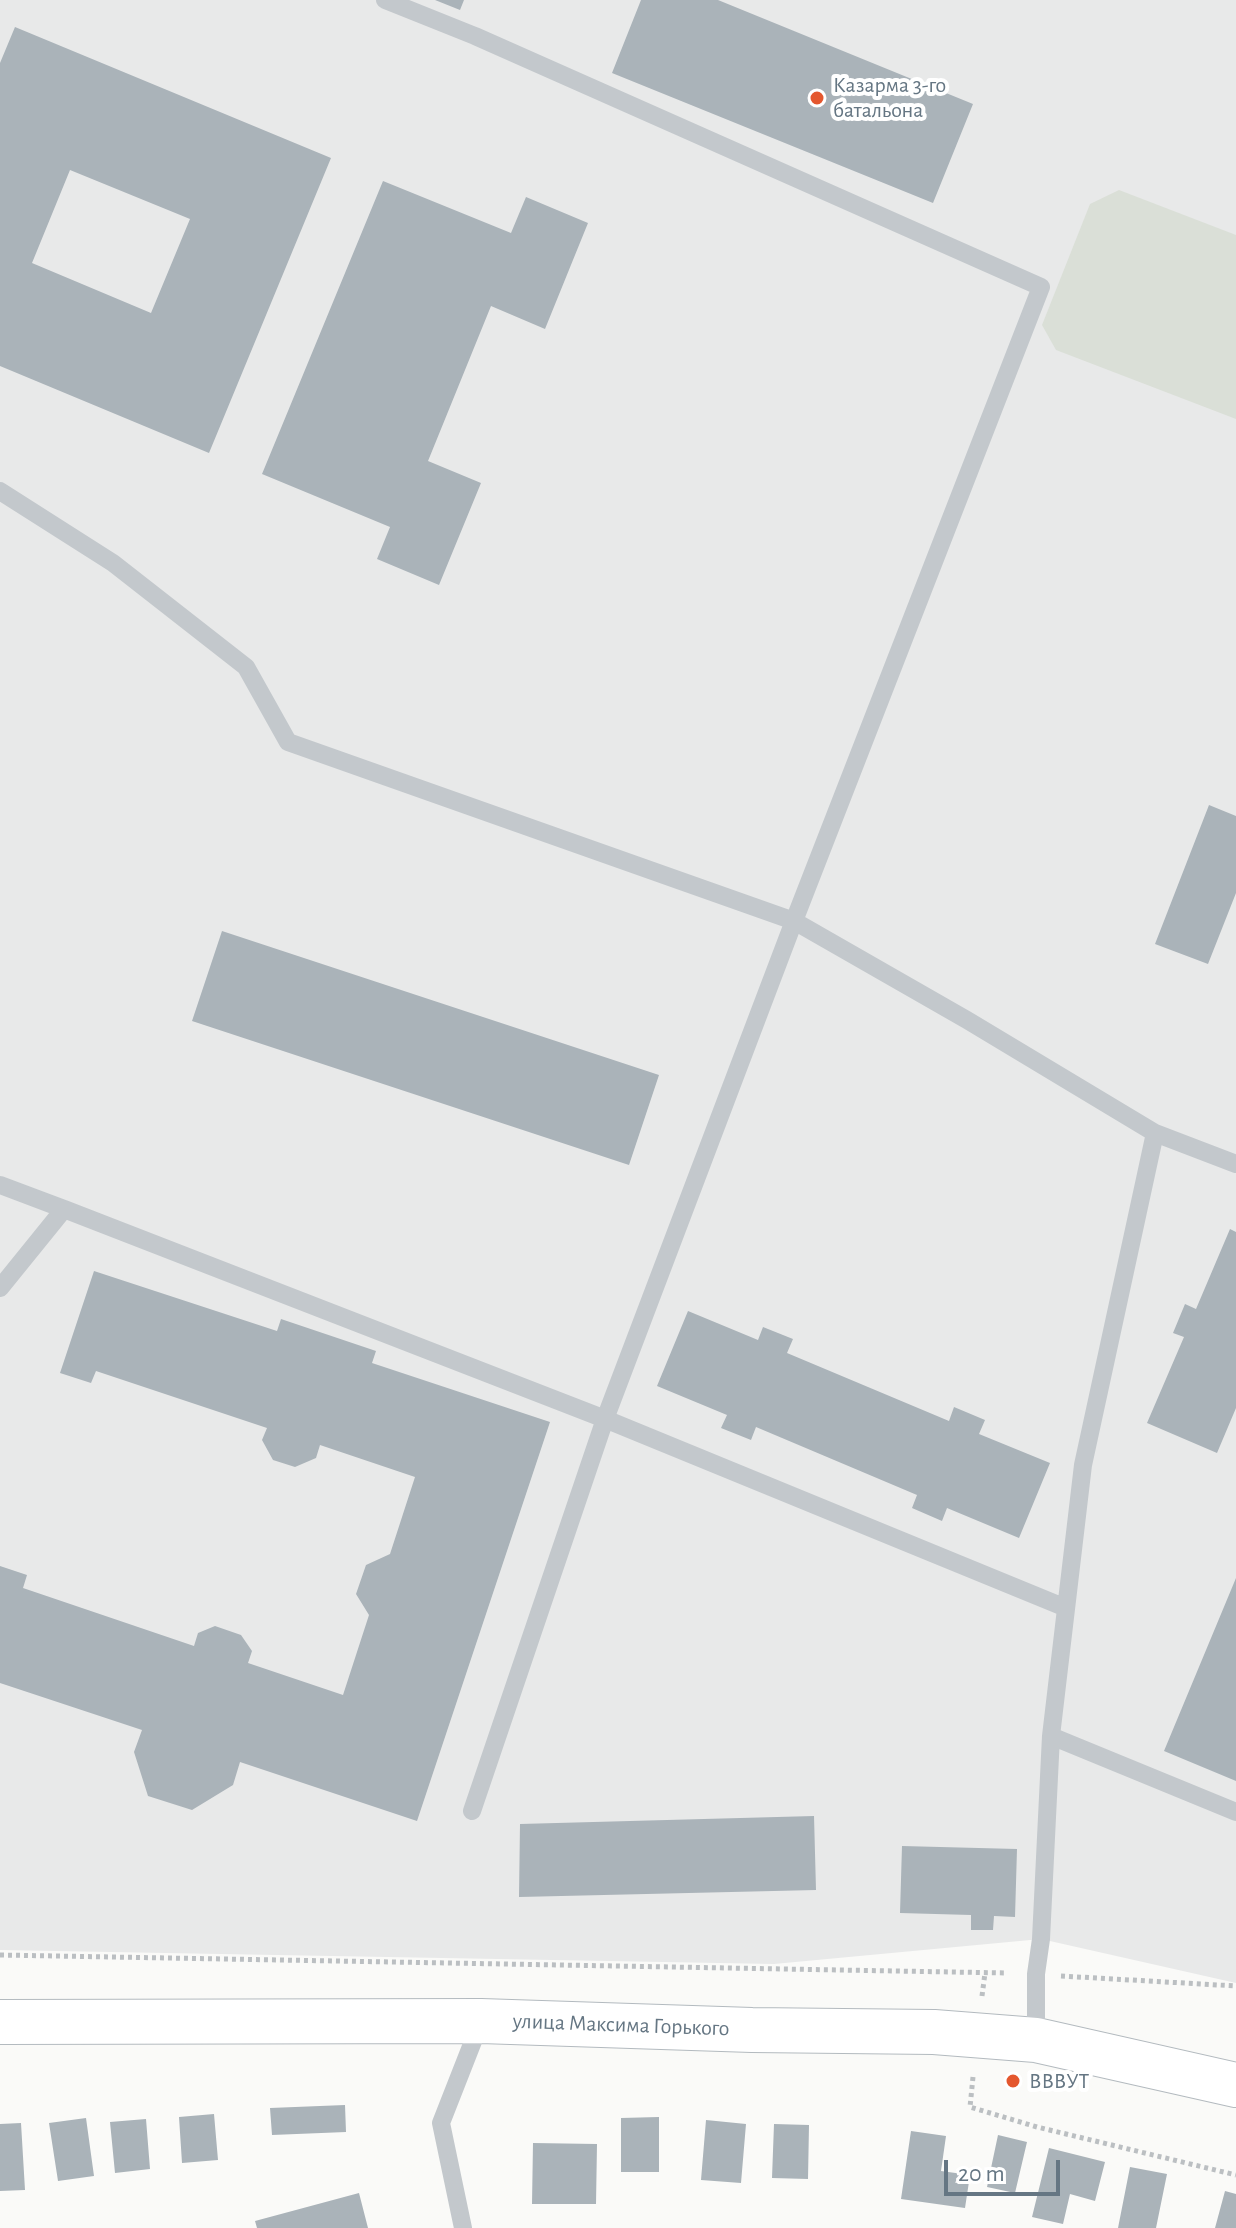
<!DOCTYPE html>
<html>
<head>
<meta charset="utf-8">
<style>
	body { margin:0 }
	#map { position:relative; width:1236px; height:2228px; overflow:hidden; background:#fafaf8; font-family:"Alegreya Sans",sans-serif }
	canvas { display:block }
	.scale { position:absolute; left:944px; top:2160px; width:116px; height:36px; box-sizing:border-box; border:4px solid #657683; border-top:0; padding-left:10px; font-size:24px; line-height:28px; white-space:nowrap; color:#657683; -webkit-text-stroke:6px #fff; paint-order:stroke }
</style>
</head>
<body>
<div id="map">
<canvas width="1236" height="2228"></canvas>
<div class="scale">20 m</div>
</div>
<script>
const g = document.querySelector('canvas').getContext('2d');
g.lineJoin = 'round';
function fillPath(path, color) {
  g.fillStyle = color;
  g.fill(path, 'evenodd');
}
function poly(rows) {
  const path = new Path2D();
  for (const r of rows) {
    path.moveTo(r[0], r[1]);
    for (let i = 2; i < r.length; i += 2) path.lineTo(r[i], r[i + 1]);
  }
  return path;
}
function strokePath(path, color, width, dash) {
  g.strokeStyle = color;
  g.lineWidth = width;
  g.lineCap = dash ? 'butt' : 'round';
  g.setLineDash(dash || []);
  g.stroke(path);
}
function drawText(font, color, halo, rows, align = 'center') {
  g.font = font + ' "Alegreya Sans",sans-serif';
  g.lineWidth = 8;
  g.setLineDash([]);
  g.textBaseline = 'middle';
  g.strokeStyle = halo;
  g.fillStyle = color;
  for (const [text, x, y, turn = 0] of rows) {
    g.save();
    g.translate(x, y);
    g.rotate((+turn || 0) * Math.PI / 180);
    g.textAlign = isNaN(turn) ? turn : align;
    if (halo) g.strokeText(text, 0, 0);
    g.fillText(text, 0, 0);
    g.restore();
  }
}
const built = poly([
	[0,0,1236,0,1236,1983,1041,1939,774,1964,0,1950]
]);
const green = poly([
	[1119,190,1236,235,1236,419,1056,350,1042,325,1090,204]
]);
const building = poly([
	[435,0,464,0,460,10],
	[641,0,718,0,973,104,933,203,612,73],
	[15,27,331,158,209,453,0,366,0,63],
	[70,170,190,219,151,313,32,263],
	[383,181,511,233,526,197,588,223,545,329,491,306,428,461,481,483,439,585,377,559,390,527,262,474],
	[1209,805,1236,816,1236,893,1208,964,1155,944],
	[222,931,659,1075,629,1165,192,1021],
	[1230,1229,1236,1232,1236,1408,1217,1453,1147,1423,1184,1337,1173,1333,1185,1304,1196,1309],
	[94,1271,277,1331,281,1319,376,1351,372,1363,550,1422,417,1821,240,1762,233,1785,192,1810,148,1796,134,1752,142,1730,0,1683,0,1566,27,1575,23,1588,194,1646,198,1633,215,1626,241,1635,252,1651,248,1663,343,1695,369,1615,356,1594,366,1565,390,1554,415,1477,320,1445,316,1458,295,1467,273,1460,262,1440,267,1428,96,1371,91,1383,60,1373],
	[688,1311,758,1340,763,1327,793,1339,787,1353,949,1421,954,1407,985,1420,979,1434,1050,1463,1019,1538,947,1508,942,1521,912,1508,917,1495,756,1427,751,1440,721,1428,727,1415,657,1386],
	[1236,1578,1236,1781,1164,1751],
	[814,1816,816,1890,519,1897,520,1824],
	[902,1846,1017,1849,1015,1917,994,1916,993,1930,971,1930,971,1915,900,1913],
	[345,2105,346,2132,272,2135,270,2108],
	[214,2114,218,2160,182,2163,179,2117],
	[659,2117,659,2172,621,2172,621,2118],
	[86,2118,94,2176,58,2181,49,2123],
	[146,2119,150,2169,115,2173,110,2122],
	[706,2120,746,2124,741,2183,701,2180],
	[21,2123,25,2190,0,2191,0,2124],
	[774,2124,809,2125,808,2179,772,2178],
	[911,2131,946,2136,941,2171,970,2175,965,2208,901,2199],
	[998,2135,1027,2142,1015,2193,987,2187],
	[533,2143,597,2144,596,2204,532,2204],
	[1049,2148,1105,2162,1095,2201,1070,2194,1063,2224,1032,2217],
	[1130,2167,1167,2174,1156,2228,1118,2228],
	[1225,2191,1236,2194,1236,2228,1215,2228],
	[359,2193,368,2228,257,2228,255,2221]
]);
const path = poly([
	[0,1955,1007,1973],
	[1061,1976,1236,1986],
	[982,1996,985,1973],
	[973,2077,970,2107,1037,2127,1236,2175]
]);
const service = poly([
	[385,0,475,36,1041,287,794,921,605,1419,472,1811],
	[0,491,113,563,246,667,288,742,794,921,967,1020,1155,1133,1236,1164],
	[0,1185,64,1209],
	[0,1288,64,1209,605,1419,1066,1608],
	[1051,1736,1236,1812],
	[1036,2040,1036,1974,1041,1939,1051,1736,1083,1465,1155,1133],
	[463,2228,441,2123,481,2021]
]);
const secondary = poly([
	[0,2022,481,2021,752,2030,934,2032,1036,2040,1236,2085]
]);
const markers = [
	[817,98,8,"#e4572e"],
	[1013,2081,8,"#e4572e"]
];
const poiNames = [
	["Казарма 3-го",833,85],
	["батальона",833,110],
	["ВВВУТ",1029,2081]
];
const streetNames = [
	["улица Максима Горького",621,2025,2]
];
fillPath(built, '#e8e9e9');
fillPath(green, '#dadfd7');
fillPath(building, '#aab3b9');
strokePath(secondary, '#b3babf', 46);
strokePath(path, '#bbbfc2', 5, [4, 4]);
strokePath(service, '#c3c8cc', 18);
strokePath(secondary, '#fff', 44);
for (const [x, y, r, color] of markers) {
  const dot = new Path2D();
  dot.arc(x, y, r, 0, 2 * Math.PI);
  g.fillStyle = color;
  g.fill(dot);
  strokePath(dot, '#fff', 3);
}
drawText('22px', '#657683', '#fff', poiNames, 'left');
drawText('22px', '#657683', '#fff', streetNames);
</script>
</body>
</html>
